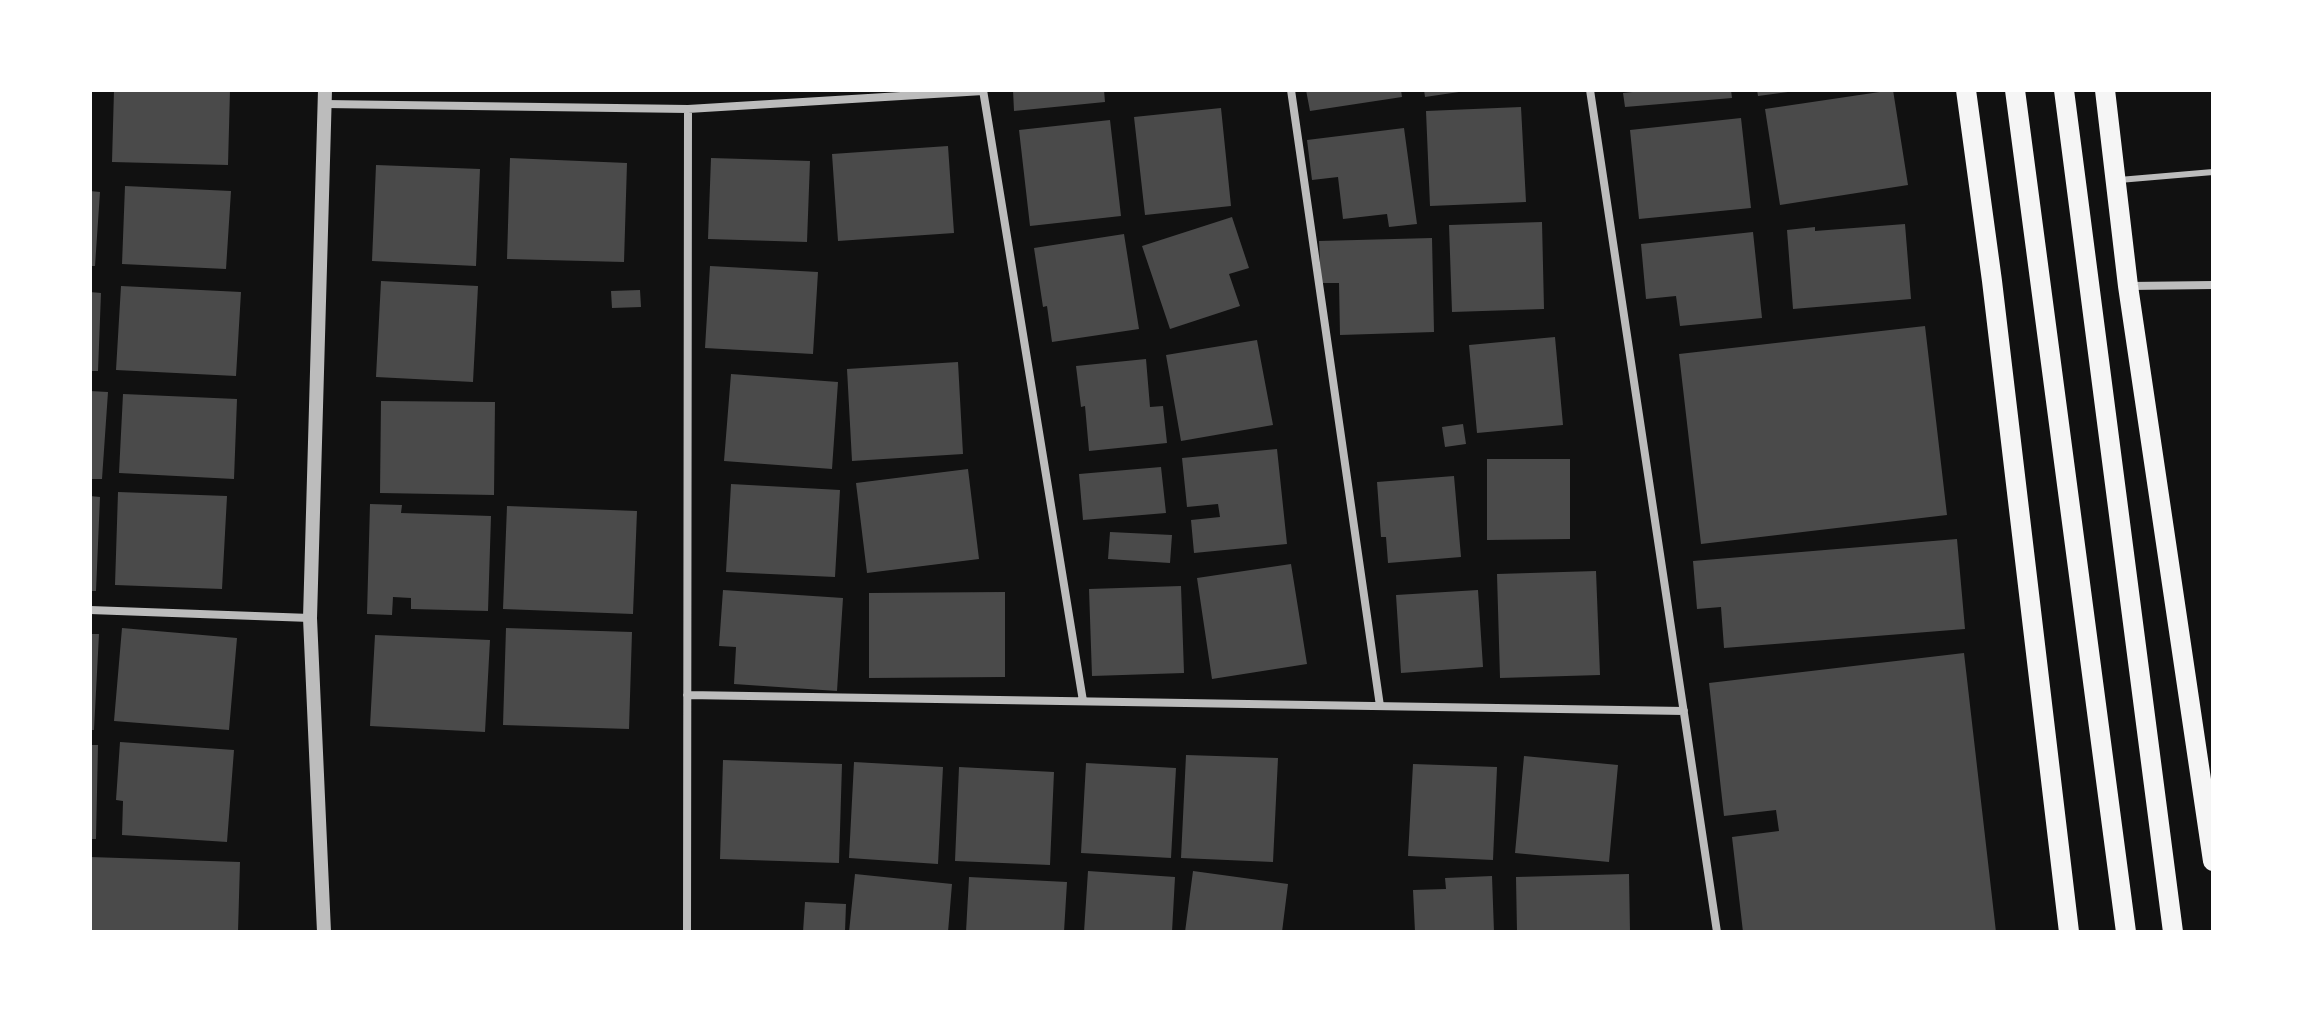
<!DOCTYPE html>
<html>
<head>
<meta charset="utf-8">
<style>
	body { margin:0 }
	#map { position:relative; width:2303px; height:1022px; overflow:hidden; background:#111; font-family:"Source Sans 3",sans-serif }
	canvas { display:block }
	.frame { position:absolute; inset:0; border:92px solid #fff; pointer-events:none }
</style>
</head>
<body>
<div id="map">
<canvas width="2303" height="1022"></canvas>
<div class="frame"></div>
</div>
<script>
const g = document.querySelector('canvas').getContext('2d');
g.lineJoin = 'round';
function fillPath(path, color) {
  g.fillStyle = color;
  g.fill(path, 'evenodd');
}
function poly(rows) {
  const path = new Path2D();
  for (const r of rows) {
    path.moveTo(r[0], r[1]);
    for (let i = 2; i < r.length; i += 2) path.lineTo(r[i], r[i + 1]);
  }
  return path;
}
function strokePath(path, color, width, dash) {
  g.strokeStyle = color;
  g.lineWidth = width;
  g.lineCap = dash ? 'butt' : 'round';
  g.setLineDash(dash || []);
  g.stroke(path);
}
const building = poly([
	[114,90,230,90,228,165,112,162],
	[1013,90,1104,90,1105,102,1014,111],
	[1306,90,1401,90,1402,97,1310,111],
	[1424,90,1458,90,1459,92,1425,97],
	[1652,90,1731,90,1732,98,1625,107,1623,93],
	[1757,90,1788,90,1788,92,1758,96],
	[1893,90,1908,185,1780,205,1765,109],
	[1521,107,1526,202,1430,206,1426,111],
	[1221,108,1231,206,1145,215,1134,117],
	[1741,118,1751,208,1639,219,1630,130],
	[1110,120,1121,216,1030,226,1019,130],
	[1404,128,1417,224,1389,227,1387,214,1343,219,1338,177,1312,180,1307,140],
	[948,146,954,233,838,241,832,154],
	[510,158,627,163,624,262,507,259],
	[711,158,810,161,807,242,708,239],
	[376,165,480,169,476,266,372,261],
	[125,186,231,191,226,269,122,264],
	[90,191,100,192,95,266,90,266],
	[1232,217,1249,268,1229,274,1240,306,1170,329,1142,246],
	[1542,222,1544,309,1452,312,1449,225],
	[1905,224,1911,299,1793,309,1787,230,1815,227,1815,231],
	[1753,232,1762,318,1680,326,1676,296,1646,299,1641,244],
	[1124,234,1139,329,1052,342,1047,306,1043,307,1034,248],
	[1432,238,1434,332,1340,335,1339,283,1321,283,1319,241],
	[710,266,818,272,813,354,705,348],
	[381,281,478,286,473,382,376,377],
	[121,286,241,292,236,376,116,370],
	[640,290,641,307,612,308,611,291],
	[90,292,101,293,98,371,90,371],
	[1925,326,1947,515,1701,544,1679,354],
	[1555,337,1563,425,1477,433,1469,345],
	[1257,340,1273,425,1181,441,1166,355],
	[1146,359,1150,407,1163,406,1167,443,1089,451,1085,406,1081,407,1076,366],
	[958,362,963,454,852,461,847,369],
	[731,374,838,382,832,469,724,461],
	[90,391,108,392,102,479,90,479],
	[123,394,237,399,234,479,119,473],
	[381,401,495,402,494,495,380,493],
	[1463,424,1466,444,1445,447,1442,427],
	[1277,449,1287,544,1194,553,1191,520,1220,517,1218,504,1187,507,1182,458],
	[1487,459,1570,459,1570,539,1487,540],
	[1161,467,1166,513,1083,520,1079,474],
	[968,469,979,559,867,573,856,483],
	[1454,476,1461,557,1388,563,1386,537,1381,537,1377,482],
	[731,484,840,490,835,577,726,572],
	[118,492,227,496,222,589,115,585],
	[90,496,100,497,96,591,90,591],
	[370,504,402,505,401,513,491,516,488,611,411,609,411,598,393,597,392,615,367,614],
	[507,506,637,511,633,614,503,609],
	[1110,532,1172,535,1170,563,1108,559],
	[1957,539,1965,629,1724,648,1721,607,1697,609,1693,561],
	[1291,564,1307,664,1212,679,1197,578],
	[1596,571,1600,675,1500,678,1497,574],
	[1181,586,1184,673,1092,676,1089,589],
	[723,590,843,598,837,691,734,684,736,647,719,646],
	[1478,590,1483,667,1401,673,1396,595],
	[1005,592,1005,677,869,678,869,593],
	[122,628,237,638,229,730,114,721],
	[506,628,632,632,629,729,503,725],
	[90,634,99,634,94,730,90,730],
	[375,635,490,640,485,732,370,726],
	[1964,653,1996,932,1743,932,1732,837,1779,831,1776,810,1724,816,1709,683],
	[120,742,234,750,227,842,122,835,123,801,116,800],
	[90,745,98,745,96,839,90,839],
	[1186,755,1278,758,1273,862,1181,858],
	[1524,756,1618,765,1609,862,1515,853],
	[723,760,842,764,839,863,720,859],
	[854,762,943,767,938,864,849,858],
	[1086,763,1176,768,1171,858,1081,853],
	[1413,764,1497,767,1493,860,1408,856],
	[959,767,1054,772,1050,865,955,861],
	[90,857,240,862,238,932,90,932],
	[1088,871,1175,877,1172,932,1084,932],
	[1193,871,1288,884,1282,932,1185,932],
	[855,874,952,884,948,932,849,932],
	[1629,874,1630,932,1517,932,1516,877],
	[1492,876,1494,932,1415,932,1413,890,1446,889,1445,878],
	[969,877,1067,882,1064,932,966,932],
	[805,902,846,904,845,932,803,932]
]);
const service = poly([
	[2119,180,2213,172]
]);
const minor = poly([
	[983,90,1083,701],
	[1291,90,1380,706],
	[1590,90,1717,932],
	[325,104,688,109,983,91],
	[2129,286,2213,285],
	[90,610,310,618],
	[687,695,1684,711],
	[687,932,688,109]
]);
const tertiary = poly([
	[324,932,310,618,325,90]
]);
const primary = poly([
	[1966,90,1992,281,2069,932],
	[2015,90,2126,932],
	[2064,90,2173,932],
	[2105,90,2128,286,2213,861]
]);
fillPath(building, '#4a4a4a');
strokePath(service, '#bcbcbc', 6);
strokePath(minor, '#bcbcbc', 8);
strokePath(tertiary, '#bcbcbc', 14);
strokePath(primary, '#f5f5f5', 20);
</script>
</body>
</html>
